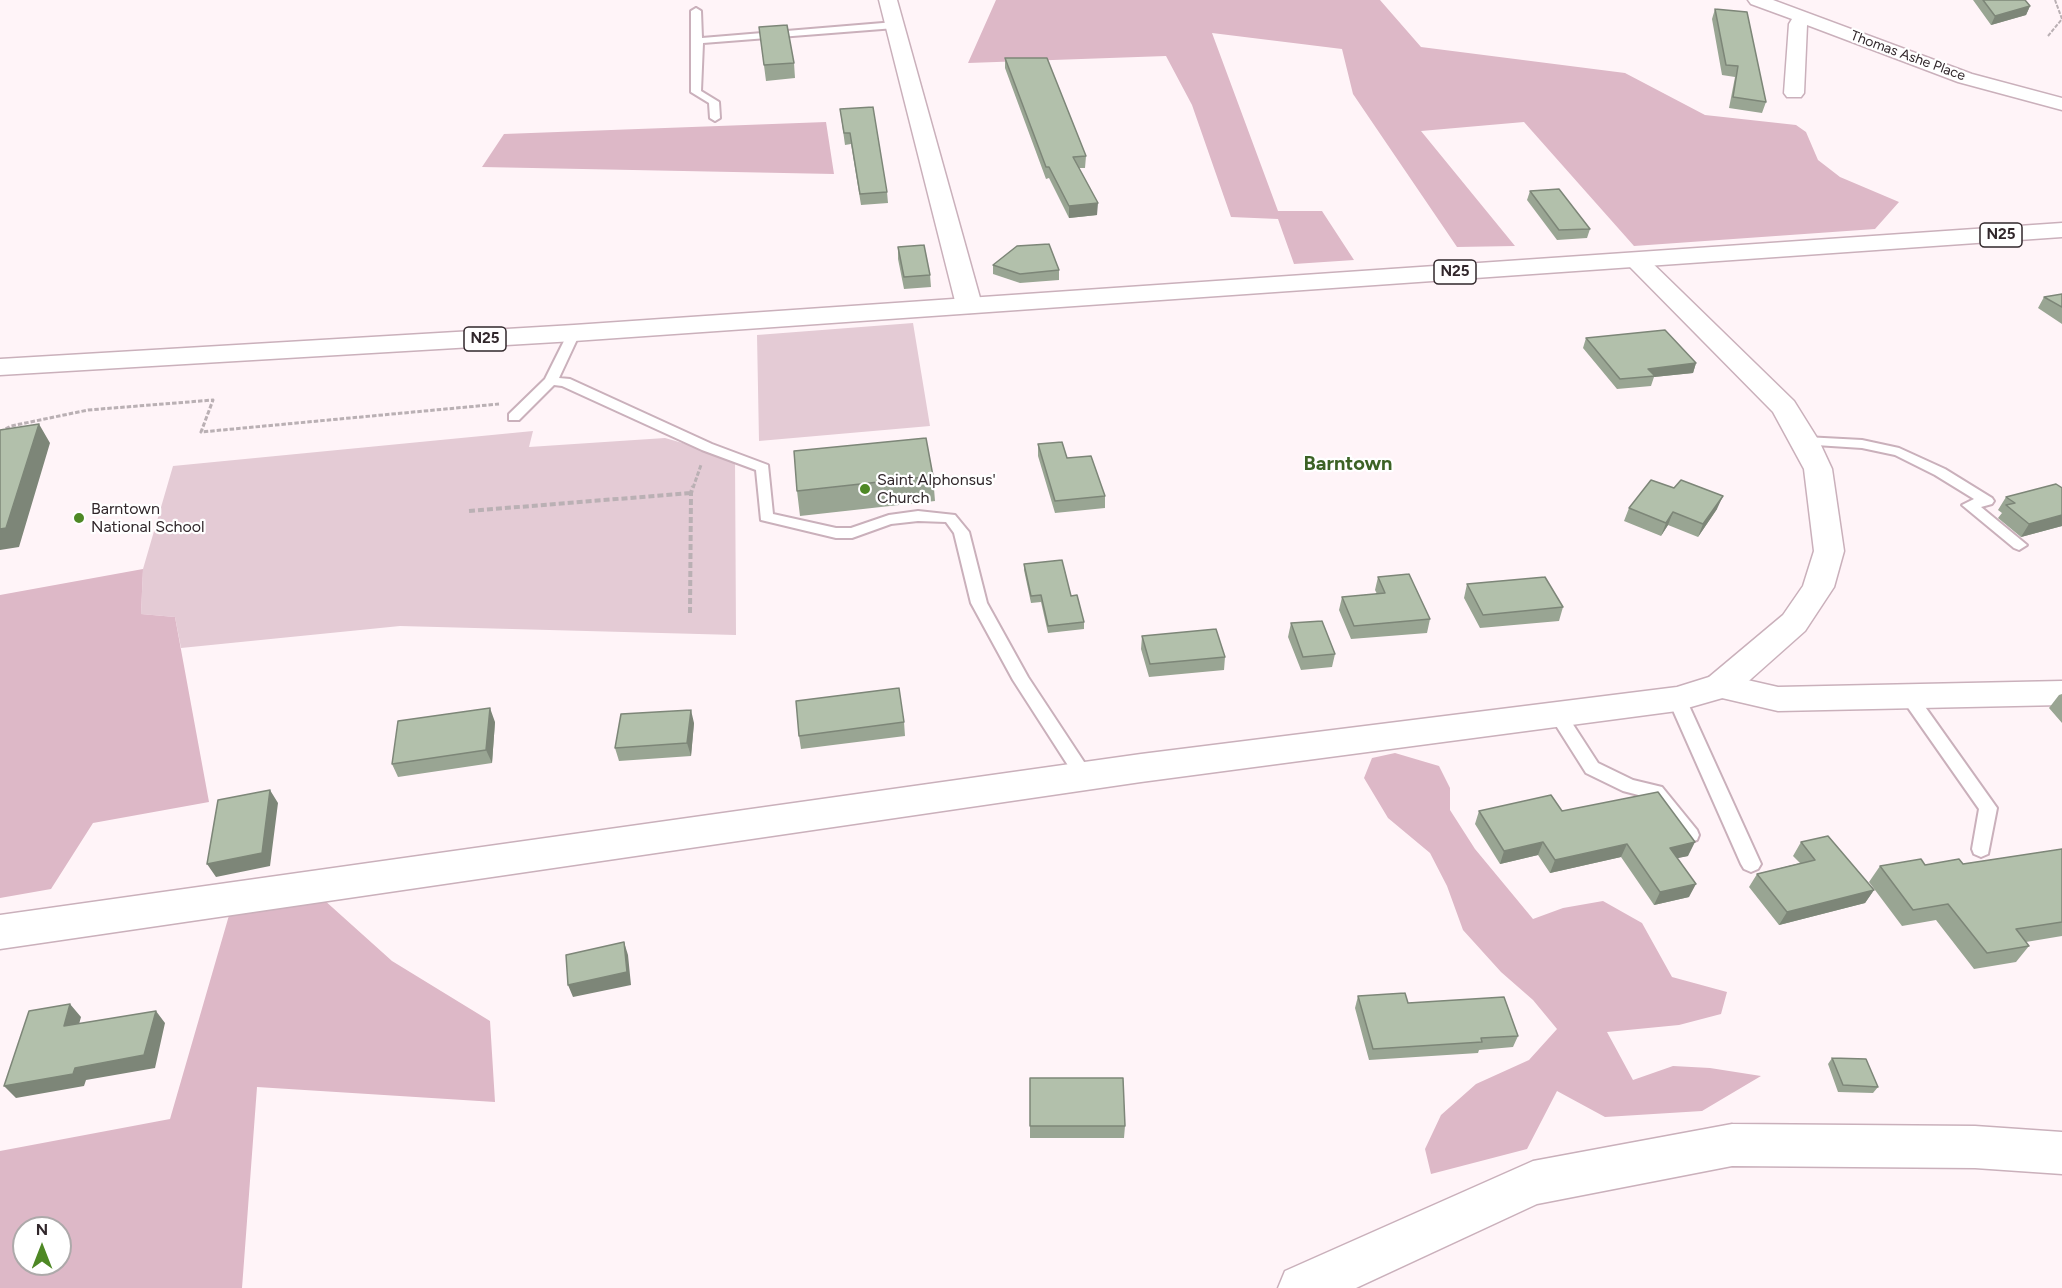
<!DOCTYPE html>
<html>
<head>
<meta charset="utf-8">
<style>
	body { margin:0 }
	#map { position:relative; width:2062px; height:1288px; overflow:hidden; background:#fff4f8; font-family:Figtree,sans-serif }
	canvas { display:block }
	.north { position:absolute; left:12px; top:1216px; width:60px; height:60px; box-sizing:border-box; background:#fff; border:2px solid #ada9aa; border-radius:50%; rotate:0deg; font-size:16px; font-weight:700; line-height:24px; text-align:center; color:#31272b }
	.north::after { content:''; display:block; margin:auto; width:21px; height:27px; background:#4e8825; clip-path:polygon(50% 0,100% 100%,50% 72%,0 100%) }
</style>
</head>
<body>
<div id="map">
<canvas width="2062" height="1288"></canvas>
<div class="north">N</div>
</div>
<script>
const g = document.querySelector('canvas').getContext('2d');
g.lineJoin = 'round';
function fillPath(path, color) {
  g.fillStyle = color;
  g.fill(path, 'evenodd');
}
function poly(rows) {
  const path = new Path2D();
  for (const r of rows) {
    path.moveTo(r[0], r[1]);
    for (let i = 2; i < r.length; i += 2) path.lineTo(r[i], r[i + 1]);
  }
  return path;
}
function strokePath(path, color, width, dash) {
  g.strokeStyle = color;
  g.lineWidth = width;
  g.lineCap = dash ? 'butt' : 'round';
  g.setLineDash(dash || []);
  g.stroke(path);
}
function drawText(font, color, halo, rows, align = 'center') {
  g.font = font + ' Figtree,sans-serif';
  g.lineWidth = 4.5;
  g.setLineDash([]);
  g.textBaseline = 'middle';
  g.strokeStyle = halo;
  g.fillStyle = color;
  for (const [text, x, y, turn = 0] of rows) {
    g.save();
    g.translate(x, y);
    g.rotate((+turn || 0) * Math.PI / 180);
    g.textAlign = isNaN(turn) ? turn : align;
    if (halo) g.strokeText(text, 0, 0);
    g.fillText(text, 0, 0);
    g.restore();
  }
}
const green = poly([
	[913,323,930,426,759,441,757,335],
	[533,431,529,447,665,438,735,458,736,635,400,626,181,648,175,617,141,614,143,569,173,466]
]);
const forest = poly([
	[996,0,1380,0,1421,47,1625,73,1705,115,1796,125,1806,132,1818,160,1840,177,1899,202,1875,229,1634,246,1524,122,1421,131,1515,246,1457,247,1353,94,1342,49,1212,33,1278,211,1322,211,1354,260,1294,264,1278,219,1231,217,1192,105,1166,56,968,63],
	[826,122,834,174,482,167,504,134],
	[143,569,141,614,175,617,209,802,93,823,51,889,0,898,0,595],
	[1395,753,1439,766,1450,788,1450,810,1475,849,1533,919,1563,908,1603,901,1642,923,1672,977,1727,992,1721,1014,1679,1025,1607,1032,1633,1080,1673,1066,1710,1068,1761,1076,1702,1111,1605,1117,1557,1091,1527,1149,1431,1174,1425,1149,1441,1115,1476,1084,1529,1060,1557,1029,1533,1000,1501,972,1463,930,1447,886,1430,853,1388,818,1364,778,1372,758],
	[323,899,392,961,490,1021,495,1102,257,1087,242,1288,0,1288,0,1151,170,1119,232,905],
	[24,1228,60,1228,60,1264,24,1264]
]);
const pathFar2 = poly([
	[2048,36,2062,19,2055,0]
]);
const pathFar1 = poly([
	[0,432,11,426,88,410,213,400,201,432,499,404],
	[693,488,701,465]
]);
const path = poly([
	[469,511,691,493],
	[690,613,691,493,693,486]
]);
const service = poly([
	[696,8,701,11,702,38,895,22,900,25,895,28,703,43,701,91,719,102,720,118,715,121,710,118,709,103,691,92,691,11,696,8],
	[574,329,580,333,559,378,570,379,712,444,768,465,773,514,836,528,851,528,889,515,918,511,955,515,969,532,987,603,1028,677,1090,771,1093,776,1090,781,1078,781,1013,680,971,603,954,533,946,522,918,521,891,524,852,538,836,538,761,520,756,470,702,450,562,386,554,385,519,420,509,420,509,414,545,379,568,333,574,329],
	[1805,437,1862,440,1899,448,1945,469,1992,498,1994,501,1992,504,1981,507,2027,545,2019,550,2014,548,1962,505,1974,499,1935,475,1895,455,1862,448,1800,444,1798,441,1805,437],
	[1910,692,1916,694,1997,808,1988,854,1981,857,1974,854,1972,849,1979,809,1904,702,1901,698,1904,694,1910,692],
	[1677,693,1683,695,1686,699,1761,864,1758,869,1751,872,1744,869,1741,864,1668,699,1671,695,1677,693],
	[1557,707,1563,709,1598,763,1633,780,1662,787,1697,830,1699,835,1697,840,1690,842,1683,840,1650,798,1623,791,1586,773,1548,713,1551,709,1557,707]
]);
const minor = poly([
	[879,0,897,0,982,305,978,310,969,313,960,310,956,305,879,0],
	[1748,0,1773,0,1972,74,2062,98,2062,110,1958,82,1807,25,1804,93,1801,97,1787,97,1784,93,1789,24,1792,19,1751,4,1748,0],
	[1721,674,1778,687,2062,681,2062,705,1778,711,1709,695,1704,686,1709,677,1721,674],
	[1732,1124,1975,1126,2062,1132,2062,1174,1975,1168,1732,1166,1537,1204,1356,1288,1278,1288,1285,1271,1533,1161,1732,1124]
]);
const tertiary = poly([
	[1637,254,1645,256,1794,401,1819,441,1832,469,1844,551,1834,587,1805,631,1733,695,1677,711,1141,782,0,949,0,915,1141,754,1677,687,1709,677,1783,615,1803,586,1814,551,1804,469,1773,412,1629,266,1625,261,1629,256,1637,254]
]);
const trunk = poly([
	[2062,223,2062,237,574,341,0,375,0,359,574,325,2062,223]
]);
const wall = poly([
	[1973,0,2025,0,2030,6,2026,15,1991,25],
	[1715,9,1766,102,1762,113,1729,108,1735,77,1722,75,1712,19],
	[759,27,794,63,795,78,766,81],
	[1005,58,1086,156,1085,168,1079,168,1097,215,1069,218,1049,178,1046,179,1005,68],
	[840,109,887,192,888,203,861,205,851,144,845,145],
	[1530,191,1590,229,1587,238,1557,240,1527,200],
	[898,247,930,275,931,287,904,289,898,259],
	[993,265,1059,270,1059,280,1020,283,993,274],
	[2062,294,2062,324,2038,308,2044,297],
	[1586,338,1696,363,1693,373,1654,377,1651,386,1617,389,1583,348],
	[1038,444,1067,458,1105,496,1105,508,1055,513,1038,456],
	[933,476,935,501,800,516,797,491],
	[2062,488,2062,526,2021,537,1998,518,2002,513,1998,510,2006,497],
	[1629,508,1717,509,1698,537,1668,525,1661,536,1624,521],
	[1024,564,1071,596,1084,622,1084,629,1048,633,1041,602,1031,603,1024,570],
	[1378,577,1430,619,1427,633,1351,639,1339,610,1342,597,1377,594,1375,590],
	[1467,584,1563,607,1559,621,1480,628,1464,598],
	[1291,623,1335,654,1332,667,1301,670,1288,637],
	[1142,636,1225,657,1224,670,1149,677,1141,649],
	[2062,694,2062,723,2049,708,2059,695],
	[495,722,492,763,398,777,392,764],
	[904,722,905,736,801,749,799,736],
	[694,723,691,756,619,761,615,748],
	[1479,811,1562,811,1688,856,1677,858,1689,897,1654,905,1621,857,1550,873,1538,855,1500,864,1475,824],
	[1801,842,1874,890,1865,903,1779,925,1749,887,1757,874,1800,863,1793,856],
	[2062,849,2062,936,2026,942,2029,946,2016,962,1974,969,1936,920,1902,926,1869,882,1880,866,1963,864],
	[1358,996,1408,1003,1518,1036,1513,1047,1479,1050,1478,1053,1369,1060,1355,1008],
	[1832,1058,1878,1087,1873,1093,1838,1092,1828,1064],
	[1030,1078,1125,1126,1124,1138,1030,1138]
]);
const shadedWall = poly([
	[2030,6,2026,15,1991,25,1995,16],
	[1098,203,1097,215,1069,218,1069,206],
	[1696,363,1693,373,1654,377,1655,376,1648,369],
	[39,424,50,443,19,547,0,550,0,529],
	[1723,496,1717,509,1698,537,1703,524],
	[1673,512,1668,525,1661,536,1666,523],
	[2062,515,2062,526,2021,537,2029,524],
	[490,708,495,722,492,763,486,750],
	[691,710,694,723,691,756,687,743],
	[270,790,278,803,270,866,216,877,207,864],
	[1543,842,1538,855,1500,864,1504,851],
	[1695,842,1688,856,1664,861,1670,848],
	[1627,844,1621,857,1550,873,1555,860],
	[1696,884,1689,897,1654,905,1660,892],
	[1874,890,1865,903,1779,925,1787,912],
	[624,942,628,955,631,985,573,997,568,985],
	[70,1004,81,1017,75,1039,64,1026],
	[156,1011,165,1023,155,1068,86,1080,84,1086,16,1098,4,1086,75,1068]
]);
const building = poly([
	[1983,0,2025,0,2030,6,1995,16,1983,0],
	[1715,9,1747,12,1766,102,1733,97,1738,66,1726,65,1715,9],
	[787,25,794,63,764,65,759,27,787,25],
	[1005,58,1047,58,1086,156,1073,157,1098,203,1069,206,1049,167,1046,167,1005,58],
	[873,107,887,192,860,194,850,133,844,133,840,109,873,107],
	[1559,189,1590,229,1559,230,1530,191,1559,189],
	[1049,244,1059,270,1020,274,993,265,1017,246,1049,244],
	[924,245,930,275,904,277,898,247,924,245],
	[2062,294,2062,307,2044,297,2062,294],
	[1665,330,1696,363,1648,369,1655,376,1620,379,1586,338,1665,330],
	[39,424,6,528,0,529,0,430,39,424],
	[926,438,933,476,797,491,794,451,926,438],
	[1062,442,1067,458,1091,456,1105,496,1055,501,1038,444,1062,442],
	[1651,480,1674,488,1681,480,1723,496,1703,524,1673,512,1666,523,1629,508,1651,480],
	[2056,484,2062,488,2062,515,2029,524,2006,505,2015,503,2006,497,2056,484],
	[1062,560,1071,596,1077,595,1084,622,1048,626,1041,595,1031,596,1024,564,1062,560],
	[1409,574,1430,619,1354,626,1342,597,1385,593,1378,577,1409,574],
	[1545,577,1563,607,1483,615,1467,584,1545,577],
	[1322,621,1335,654,1303,657,1291,623,1322,621],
	[1216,629,1225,657,1150,664,1142,636,1216,629],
	[899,688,904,722,799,736,796,701,899,688],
	[490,708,486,750,392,764,398,721,490,708],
	[691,710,687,743,615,748,621,714,691,710],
	[270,790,262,853,207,864,218,800,270,790],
	[1658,792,1695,842,1670,848,1696,884,1660,892,1627,844,1555,860,1543,842,1504,851,1479,811,1551,795,1562,811,1658,792],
	[1828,836,1874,890,1787,912,1757,874,1815,860,1801,842,1828,836],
	[2062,849,2062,922,2016,929,2029,946,1987,953,1948,904,1913,910,1880,866,1921,859,1925,865,1959,859,1963,864,2062,849],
	[624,942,627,972,568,985,566,955,624,942],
	[1405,993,1408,1003,1504,997,1518,1036,1481,1038,1482,1042,1373,1049,1358,996,1405,993],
	[70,1004,64,1026,156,1011,144,1055,75,1068,73,1074,4,1086,29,1011,70,1004],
	[1832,1058,1866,1059,1878,1087,1843,1085,1832,1058],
	[1030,1078,1123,1078,1125,1126,1030,1126,1030,1078]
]);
const markers = [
	[865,489,6,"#4e8825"],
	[79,518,6,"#4e8825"]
];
const farStreetnames = [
	["Thomas Ashe Place",1908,56,20]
];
const shields = [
	[2001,235,42],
	[1455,272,42],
	[485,339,42]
];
const shieldNames = [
	["N25",2001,235],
	["N25",1455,272],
	["N25",485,339]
];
const poiNames = [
	["Saint Alphonsus'",877,480],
	["Church",877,498],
	["Barntown",91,509],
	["National School",91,527]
];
const quarterNames = [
	["Barntown",1348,464]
];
fillPath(green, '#e4cbd5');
fillPath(forest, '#ddb8c7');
strokePath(service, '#cab0bb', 4);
strokePath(minor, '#cab0bb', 3);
strokePath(tertiary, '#cab0bb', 3);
strokePath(trunk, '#cab0bb', 3);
strokePath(pathFar2, '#bab0b4', 2, [4, 1.5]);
strokePath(pathFar1, '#bab0b4', 3, [4.5, 2]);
strokePath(path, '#bab0b4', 4, [6, 3]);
fillPath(service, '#fff');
fillPath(minor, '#fff');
fillPath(tertiary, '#fff');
fillPath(trunk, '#fff');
fillPath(wall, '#99a593');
fillPath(shadedWall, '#7d8678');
fillPath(building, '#b2c0ab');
strokePath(building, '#7d8678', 1.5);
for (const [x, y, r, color] of markers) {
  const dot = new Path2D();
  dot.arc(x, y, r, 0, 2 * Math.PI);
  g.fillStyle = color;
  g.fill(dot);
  strokePath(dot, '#fff', 2);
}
drawText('14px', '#31272b', '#fff', farStreetnames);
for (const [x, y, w] of shields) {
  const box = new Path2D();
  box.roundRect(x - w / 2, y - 12, w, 24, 4.5);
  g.fillStyle = '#fff';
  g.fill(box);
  strokePath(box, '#31272b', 1.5);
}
drawText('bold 15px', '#31272b', null, shieldNames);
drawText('16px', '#31272b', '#fff', poiNames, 'left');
drawText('bold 20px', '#3c6225', '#fff', quarterNames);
</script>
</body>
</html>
